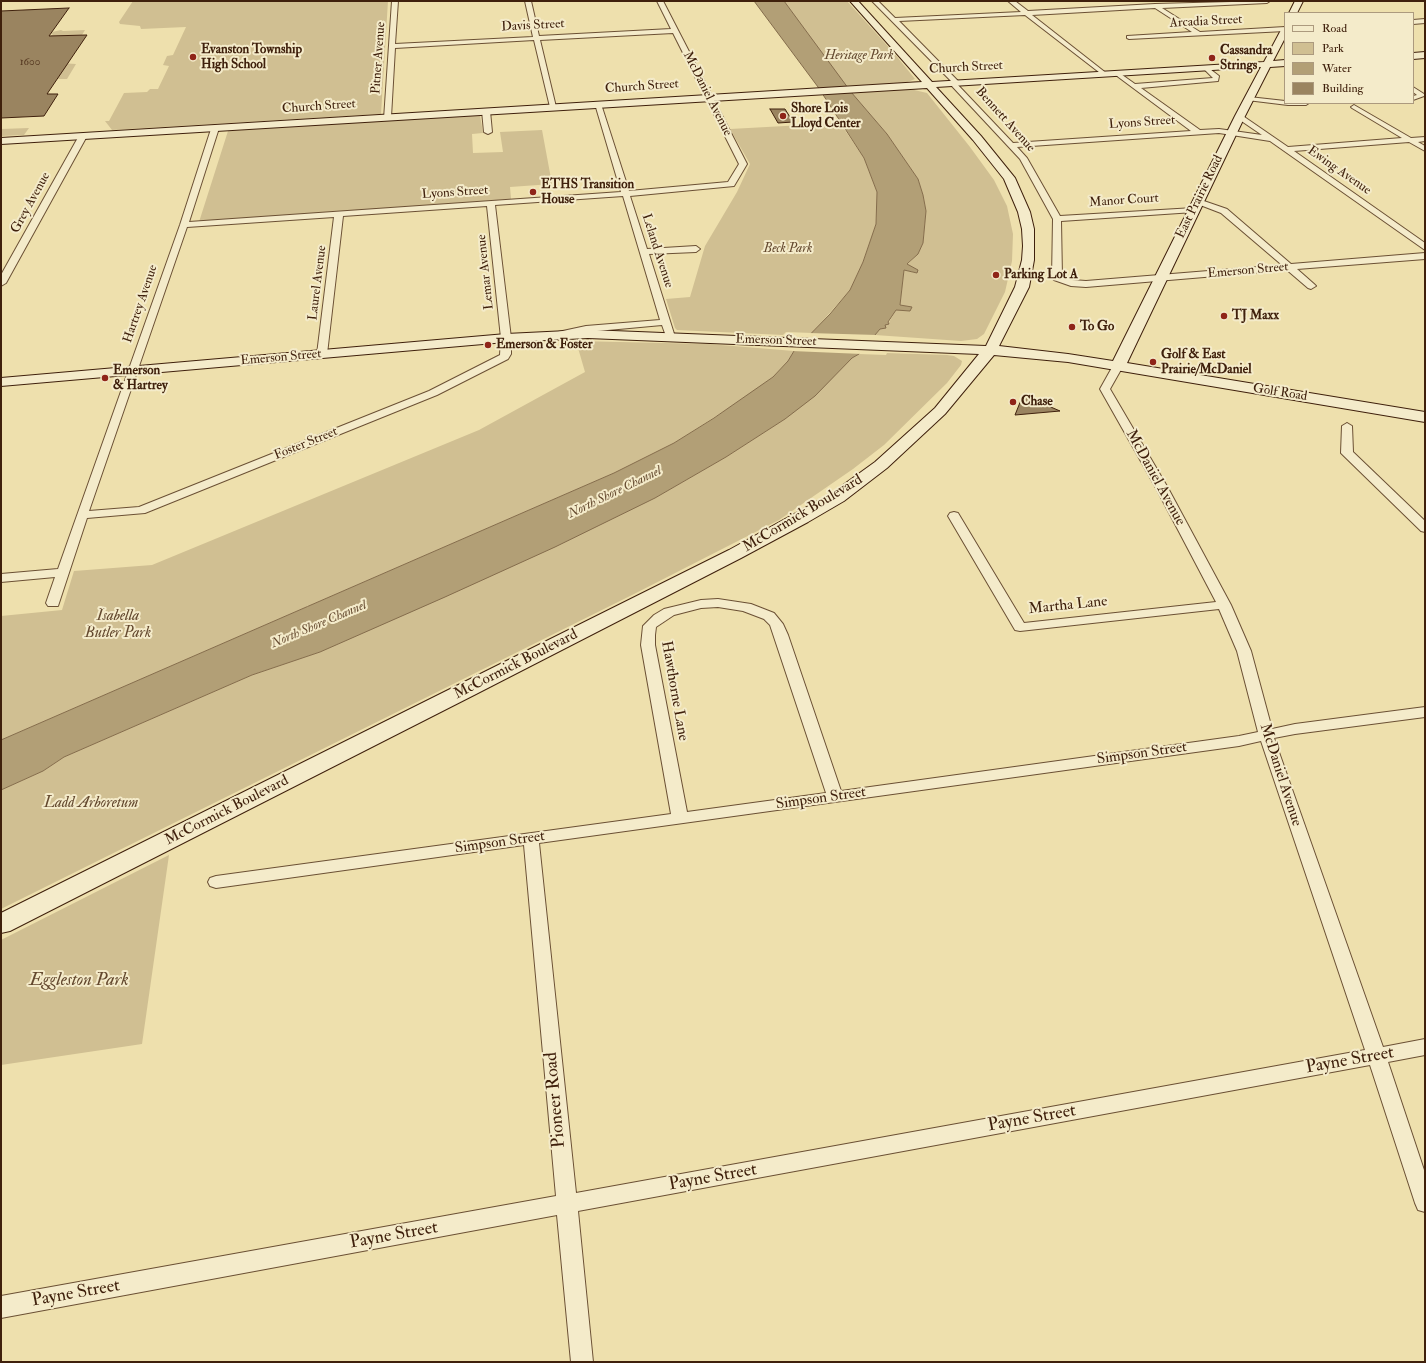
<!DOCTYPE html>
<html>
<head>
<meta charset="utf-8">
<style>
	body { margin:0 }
	#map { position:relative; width:1426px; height:1363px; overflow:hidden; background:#eee0ad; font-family:"IM FELL Double Pica",serif }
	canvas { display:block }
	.frame { position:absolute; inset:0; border:2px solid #3f200c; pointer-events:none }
	.legend { position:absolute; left:1284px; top:12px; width:130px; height:92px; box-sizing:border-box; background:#f4ebca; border:1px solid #ac9a7e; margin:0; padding:5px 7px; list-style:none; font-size:12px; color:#3f200c }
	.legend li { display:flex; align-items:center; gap:8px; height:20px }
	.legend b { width:20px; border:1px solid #ac9a7e }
</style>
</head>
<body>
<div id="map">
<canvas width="1426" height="1363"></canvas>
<div class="frame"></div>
<ul class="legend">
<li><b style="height:5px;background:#f4ebca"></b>Road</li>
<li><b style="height:11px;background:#d0bf92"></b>Park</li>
<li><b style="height:11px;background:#b29f76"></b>Water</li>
<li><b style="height:11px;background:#9a8460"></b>Building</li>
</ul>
</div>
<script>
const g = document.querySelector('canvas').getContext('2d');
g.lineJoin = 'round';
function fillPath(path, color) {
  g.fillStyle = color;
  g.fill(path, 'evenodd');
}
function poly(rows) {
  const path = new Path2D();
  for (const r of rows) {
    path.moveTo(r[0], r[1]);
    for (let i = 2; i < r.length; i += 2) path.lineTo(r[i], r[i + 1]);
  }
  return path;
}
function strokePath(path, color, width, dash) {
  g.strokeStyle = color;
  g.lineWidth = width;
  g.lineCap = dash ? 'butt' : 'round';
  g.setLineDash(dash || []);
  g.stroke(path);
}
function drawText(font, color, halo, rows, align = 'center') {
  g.font = font + ' "IM FELL Double Pica",serif';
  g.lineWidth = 4;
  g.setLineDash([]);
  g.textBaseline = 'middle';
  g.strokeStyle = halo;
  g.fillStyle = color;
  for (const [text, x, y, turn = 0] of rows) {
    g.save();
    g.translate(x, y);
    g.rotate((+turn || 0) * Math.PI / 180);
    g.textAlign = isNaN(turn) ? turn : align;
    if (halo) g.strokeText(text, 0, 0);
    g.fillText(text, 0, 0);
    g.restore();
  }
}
const green = poly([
	[133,1,388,1,381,114,112,130,105,121,109,121,124,93,147,92,150,89,158,89,169,66,163,65,167,56,173,55,186,27,141,29,140,26,120,24,119,22],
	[784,1,847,1,894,53,915,79,905,83,845,86],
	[61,30,63,31,85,30,82,35,50,36,53,34,51,34,52,32],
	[59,63,76,64,67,79,57,79,67,64],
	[910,89,927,93,970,147,994,180,1007,206,1013,234,1012,261,1005,292,984,334,977,339,961,341,875,335,880,329,884,329,885,325,888,324,896,310,910,311,912,307,900,305,904,270,916,273,918,271,907,265,918,254,923,243,926,211,923,195,918,179,887,134,851,92],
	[480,115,483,133,472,134,473,153,503,152,500,132,542,130,552,184,510,187,511,199,199,222,228,131],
	[840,123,864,158,877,192,876,224,863,262,850,290,812,333,786,332,783,335,677,330,675,328,666,299,690,297,705,246,737,192,750,164,730,129],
	[29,128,24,135,1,136,1,129],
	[576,341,709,344,794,351,788,361,773,377,749,395,674,443,614,473,1,740,1,616,62,610,74,571,152,565,479,430,585,372],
	[887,353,947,355,954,356,962,361,961,365,947,383,884,445,853,469,779,520,634,594,1,909,1,790,43,771,64,757,252,675,320,652,655,498,726,457,785,419,833,376,852,358,859,354,886,355],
	[169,855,142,1044,1,1065,1,940]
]);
const water = poly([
	[754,1,784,1,851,92,887,134,918,179,923,195,926,211,923,243,918,254,907,264,918,270,917,273,904,270,900,305,912,307,910,311,896,310,888,322,889,324,885,325,886,328,880,329,859,354,852,358,815,396,785,419,726,457,655,498,555,547,445,597,320,652,252,675,64,757,43,771,1,790,1,740,614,473,674,443,714,418,773,377,788,361,794,351,830,314,850,290,863,262,876,224,877,192,864,158,818,87,754,1]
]);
const pier = poly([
	[809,333,877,335,862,354,792,351]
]);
const building = poly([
	[69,8,49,36,87,35,47,94,58,94,44,116,1,118,1,11,69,8],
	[770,109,785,109,793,122,778,123,770,109],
	[1023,395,1060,411,1015,415,1023,395]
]);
const street = poly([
	[392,1,398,1,395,44,533,37,525,1,531,1,539,36,671,29,657,1,663,1,747,164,734,186,630,196,647,249,696,246,700,249,696,252,649,254,675,337,670,340,667,339,662,325,586,332,561,337,556,334,558,332,586,326,660,320,623,196,495,205,511,338,511,354,508,359,437,395,145,513,87,518,58,606,48,606,46,603,55,577,1,582,1,574,58,569,180,225,212,126,218,126,219,128,189,222,621,192,595,104,598,102,601,104,629,191,728,182,739,164,673,33,540,40,556,107,553,109,550,107,534,40,395,48,391,117,390,119,384,119,392,1],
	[487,206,501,338,500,355,429,391,139,507,89,511,187,227,334,217,317,354,322,357,327,354,343,216,487,206],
	[872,1,878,1,895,18,1021,12,1008,1,1015,1,1028,11,1155,4,1270,1,1267,3,1162,8,1200,32,1285,27,1285,31,1129,39,1127,38,1127,36,1192,32,1155,8,1032,15,1106,73,1107,74,1104,76,1025,15,899,21,958,81,959,82,957,84,1013,143,1191,131,1113,73,1118,72,1135,84,1213,78,1203,68,1206,66,1219,76,1218,81,1141,88,1200,130,1219,129,1262,135,1237,118,1236,116,1240,114,1288,147,1402,138,1352,108,1351,107,1354,105,1411,138,1425,137,1425,141,1418,142,1425,146,1425,151,1409,142,1294,151,1425,243,1425,250,1270,141,1219,133,1017,147,1027,158,1060,216,1194,208,1198,210,1194,212,1061,221,1062,277,1072,280,1086,281,1282,265,1221,213,1195,203,1195,199,1198,199,1227,209,1291,264,1425,253,1425,259,1297,269,1314,284,1316,286,1311,289,1308,288,1287,270,1086,287,1071,286,1054,280,1052,278,1053,219,1020,159,950,84,949,83,951,81,872,1],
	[1425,19,1425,23,1413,24,1413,20,1425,19],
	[1413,87,1424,94,1424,96,1413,100,1413,96,1417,95,1413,92,1413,87],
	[1249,97,1285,101,1285,103,1309,103,1306,105,1288,105,1247,100,1247,98,1249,97],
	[486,109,490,111,492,132,488,134,484,132,482,111,486,109],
	[80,134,86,134,87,136,6,283,1,286,1,275,80,134],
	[1118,363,1123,366,1110,389,1168,488,1231,605,1251,651,1272,729,1295,724,1425,707,1425,717,1295,734,1274,738,1383,1047,1425,1039,1425,1055,1388,1062,1425,1173,1425,1212,1418,1210,1415,1203,1370,1065,578,1211,593,1362,571,1362,557,1215,1,1318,1,1296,556,1196,524,845,216,888,210,886,208,882,210,878,216,876,671,814,641,645,643,626,654,615,664,609,701,600,718,599,751,604,774,613,783,624,788,635,841,791,1239,736,1258,732,1237,651,1219,609,1020,631,1015,630,948,516,950,513,954,512,958,513,1024,623,1216,602,1156,488,1100,389,1114,364,1118,363],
	[718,607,743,611,764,619,770,625,826,793,687,812,655,645,655,635,656,627,674,615,701,608,718,607],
	[1261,741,1365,1050,576,1193,539,843,1239,746,1261,741],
	[1347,423,1352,426,1353,452,1425,521,1425,532,1421,531,1343,455,1341,453,1342,426,1347,423]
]);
const secondary = poly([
	[850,1,858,1,932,82,1264,62,1281,30,1285,27,1285,38,1273,61,1285,60,1285,66,1270,67,1245,116,1127,363,1425,412,1425,422,1068,362,994,355,945,414,887,468,844,501,808,522,741,558,476,694,10,931,1,933,1,913,729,550,832,493,875,462,935,408,979,354,588,338,506,342,1,386,1,378,506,334,588,330,986,346,1015,287,1022,260,1023,246,1022,229,1018,212,1004,179,973,140,927,88,1,144,1,138,922,82,850,1],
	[1261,67,1235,116,1113,361,1068,354,999,346,1029,287,1034,260,1034,229,1030,212,1015,178,981,136,936,87,1261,67],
	[1295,1,1303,1,1297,13,1289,13,1295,1],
	[1425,52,1425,58,1413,59,1413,53,1425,52]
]);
const markers = [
	[193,57,4,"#8f2418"],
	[1212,58,4,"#8f2418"],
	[783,116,4,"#8f2418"],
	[533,192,4,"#8f2418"],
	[996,275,4,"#8f2418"],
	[1224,316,4,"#8f2418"],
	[1072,327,4,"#8f2418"],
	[488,345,4,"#8f2418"],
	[1153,362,4,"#8f2418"],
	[105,378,4,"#8f2418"],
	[1013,402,4,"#8f2418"]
];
const farNumbernames = [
	["1600",30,63]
];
const farStreetnames = [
	["Arcadia Street",1206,22,-3],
	["Davis Street",533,26,-3],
	["Pitner Avenue",379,58,-86],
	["Church Street",966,68,-3],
	["Church Street",642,87,-4],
	["McDaniel Avenue",707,94,63],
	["Church Street",319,107,-4],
	["Bennett Avenue",1005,120,48],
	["Lyons Street",1142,123,-4],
	["Ewing Avenue",1339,171,35],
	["Lyons Street",455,193,-4],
	["East Prairie Road",1200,197,-64],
	["Manor Court",1124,201,-4],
	["Grey Avenue",31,203,-61],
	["Leland Avenue",657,251,72],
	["Emerson Street",1248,271,-5],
	["Lemar Avenue",486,272,-96],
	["Laurel Avenue",318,283,-83],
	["Hartrey Avenue",141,304,-71],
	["Emerson Street",776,341,2],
	["Emerson Street",281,358,-5],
	["Golf Road",1280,393,9],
	["Foster Street",306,444,-22]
];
const farPoinames = [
	["Evanston Township",201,50],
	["High School",201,65],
	["Cassandra",1220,51],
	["Strings",1220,66],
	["Shore Lois",791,109],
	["Lloyd Center",791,124],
	["ETHS Transition",541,185],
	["House",541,200],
	["Parking Lot A",1004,275],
	["TJ Maxx",1232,316],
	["To Go",1080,327],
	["Emerson & Foster",496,345],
	["Golf & East",1161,355],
	["Prairie/McDaniel",1161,370],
	["Emerson",113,371],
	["& Hartrey",113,386],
	["Chase",1021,402]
];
const farParknames = [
	["Heritage Park",859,56],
	["Beck Park",788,249]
];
const farWaternames = [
	["North Shore Channel",615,493,-26],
	["North Shore Channel",319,625,-23]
];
const streetNames = [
	["McDaniel Avenue",1155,478,61],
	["McCormick Boulevard",803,514,-31],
	["Martha Lane",1068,606,-6],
	["McCormick Boulevard",516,665,-27],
	["Hawthorne Lane",674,691,80],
	["Simpson Street",1142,754,-8],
	["McDaniel Avenue",1280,775,72],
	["Simpson Street",821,799,-8],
	["McCormick Boulevard",227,811,-27],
	["Simpson Street",500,843,-8]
];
const parkNames = [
	["Isabella",118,617],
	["Butler Park",118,634],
	["Ladd Arboretum",91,804]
];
const nearParknames = [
	["Eggleston Park",79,981]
];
const nearStreetnames = [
	["Payne Street",1350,1061,-10],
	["Pioneer Road",556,1100,-95],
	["Payne Street",1032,1119,-10],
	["Payne Street",713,1178,-10],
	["Payne Street",394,1236,-10],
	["Payne Street",76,1294,-10]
];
fillPath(green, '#d0bf92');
fillPath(water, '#b29f76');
strokePath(water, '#846c4c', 1);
fillPath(pier, '#eee0ad');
fillPath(building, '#9a8460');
strokePath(building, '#3f200c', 1);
strokePath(street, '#6b5034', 2);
strokePath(secondary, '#3f200c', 2);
fillPath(street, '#f4ebca');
fillPath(secondary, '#f4ebca');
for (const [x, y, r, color] of markers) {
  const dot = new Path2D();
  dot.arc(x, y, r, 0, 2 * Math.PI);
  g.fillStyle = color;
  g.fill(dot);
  strokePath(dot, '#f4ebca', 1.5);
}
drawText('11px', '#563921', null, farNumbernames);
drawText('13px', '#3f200c', '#f4ebca', farStreetnames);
drawText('bold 13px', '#3f200c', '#f4ebca', farPoinames, 'left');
drawText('italic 13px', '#63482e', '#f4ebca', farParknames);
drawText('italic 13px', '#674c31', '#f4ebca', farWaternames);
drawText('15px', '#3f200c', '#f4ebca', streetNames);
drawText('italic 15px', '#63482e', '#f4ebca', parkNames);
drawText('italic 18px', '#63482e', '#f4ebca', nearParknames);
drawText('18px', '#3f200c', '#f4ebca', nearStreetnames);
</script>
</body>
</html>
